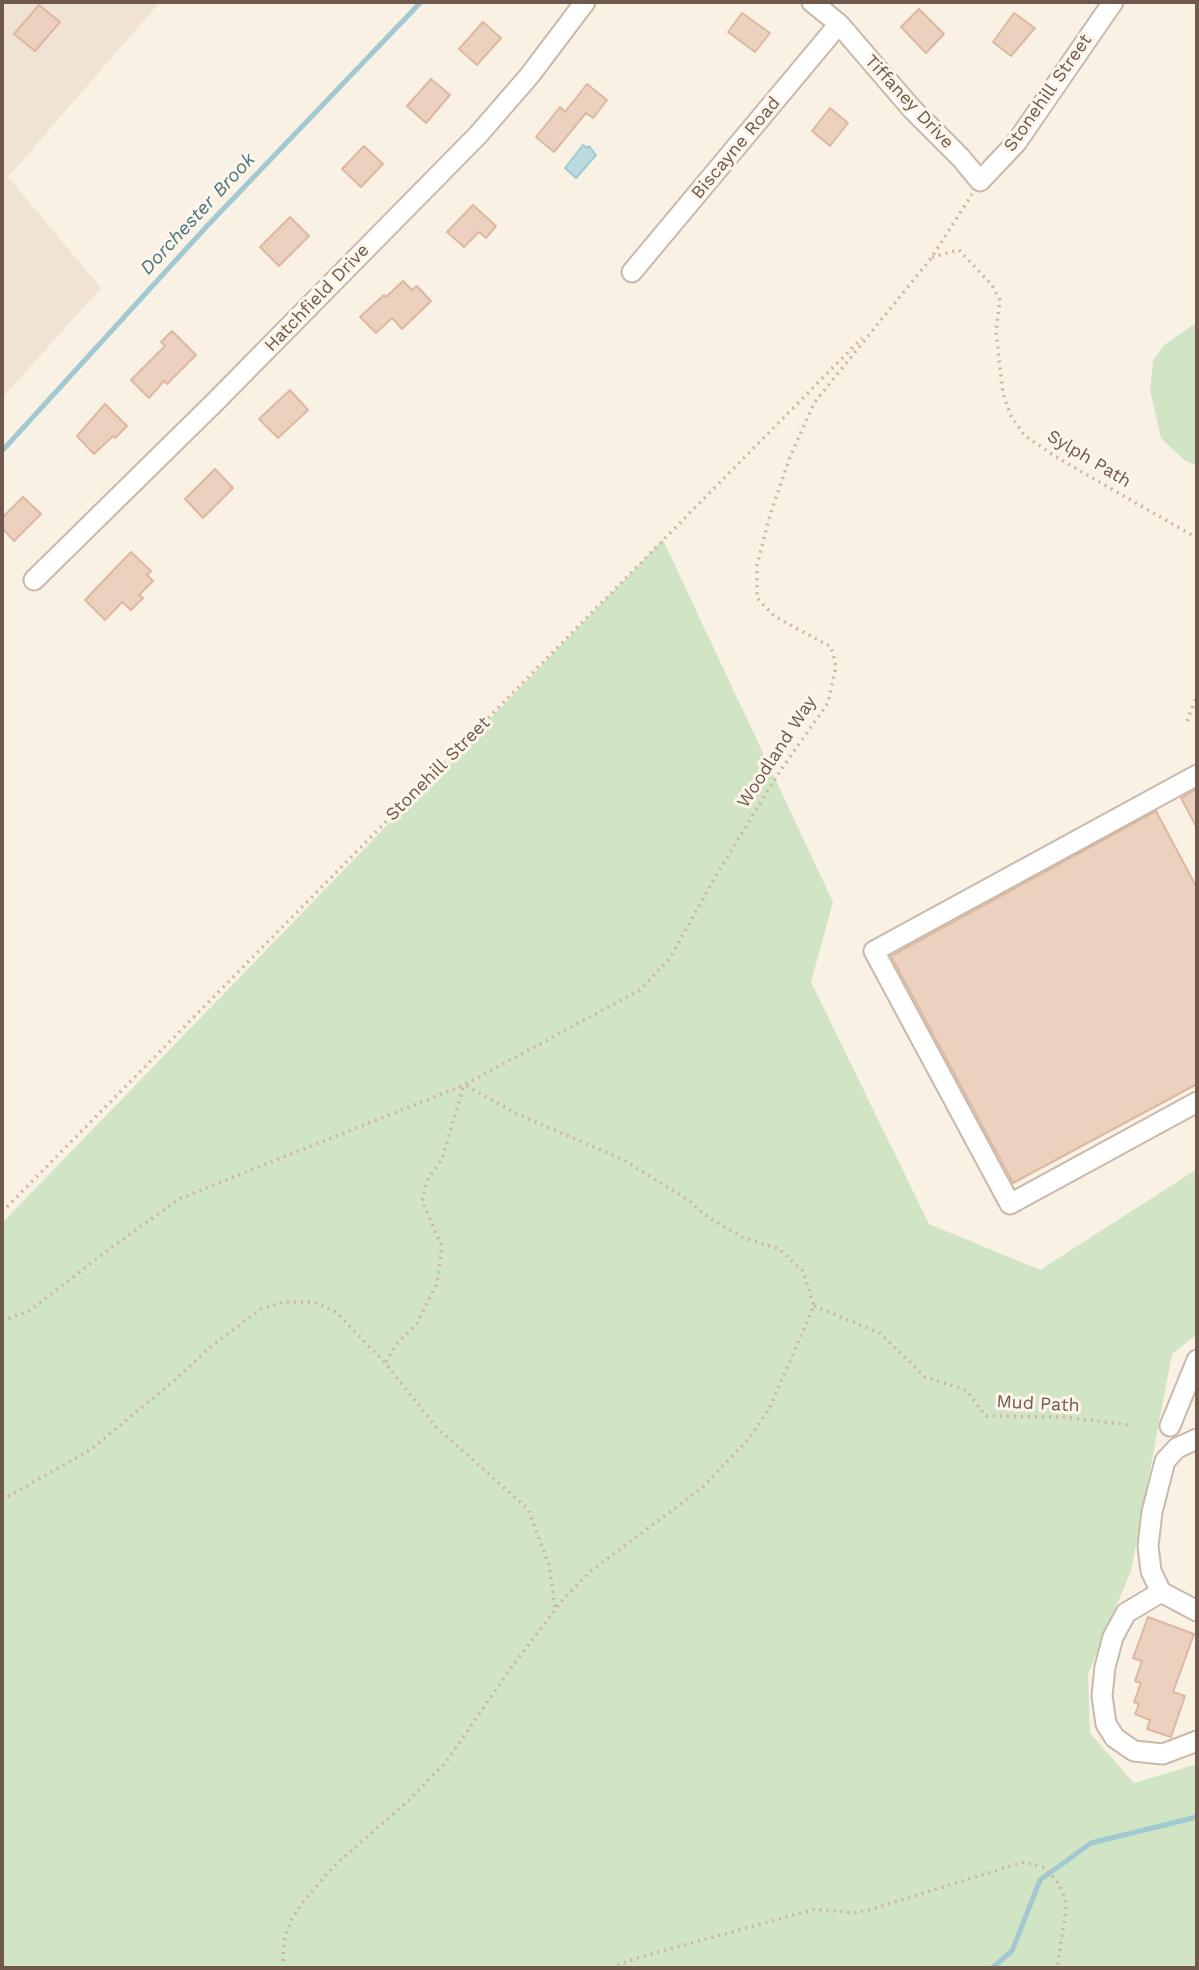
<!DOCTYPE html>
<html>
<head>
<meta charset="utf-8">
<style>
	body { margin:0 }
	#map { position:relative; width:1199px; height:1970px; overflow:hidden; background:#f9f1e4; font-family:"Work Sans",sans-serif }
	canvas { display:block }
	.frame { position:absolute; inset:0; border:4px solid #6e594c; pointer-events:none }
</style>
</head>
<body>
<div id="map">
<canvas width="1199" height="1970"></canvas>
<div class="frame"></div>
</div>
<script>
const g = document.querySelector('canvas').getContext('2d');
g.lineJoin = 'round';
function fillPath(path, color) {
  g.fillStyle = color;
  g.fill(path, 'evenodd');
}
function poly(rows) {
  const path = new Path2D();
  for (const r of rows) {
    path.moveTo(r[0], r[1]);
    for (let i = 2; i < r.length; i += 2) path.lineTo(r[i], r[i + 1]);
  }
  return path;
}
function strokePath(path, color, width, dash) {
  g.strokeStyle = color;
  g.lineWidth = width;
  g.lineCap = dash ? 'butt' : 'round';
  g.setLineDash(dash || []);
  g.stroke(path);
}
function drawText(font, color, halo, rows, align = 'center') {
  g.font = font + ' "Work Sans",sans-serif';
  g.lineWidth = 6;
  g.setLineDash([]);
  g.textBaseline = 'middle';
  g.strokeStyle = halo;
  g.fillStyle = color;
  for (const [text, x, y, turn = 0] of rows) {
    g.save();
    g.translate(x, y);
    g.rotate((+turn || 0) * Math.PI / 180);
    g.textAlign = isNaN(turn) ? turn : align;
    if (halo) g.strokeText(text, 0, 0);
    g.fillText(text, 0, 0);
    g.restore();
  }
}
const residential = poly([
	[2,2,160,2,8,177,101,288,2,398]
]);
const green = poly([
	[1197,322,1197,466,1184,460,1161,438,1150,390,1153,361,1164,345],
	[663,540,833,902,811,982,929,1224,1040,1270,1197,1169,1197,1334,1172,1354,1131,1571,1088,1674,1090,1733,1134,1783,1197,1764,1197,1968,2,1968,2,1223]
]);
const water = poly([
	[583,145,588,148,589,146,596,155,576,178,565,168,583,145]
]);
const stream = poly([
	[2,451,208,225,421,2],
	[992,1968,1012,1951,1040,1880,1091,1843,1197,1817]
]);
const building = poly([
	[39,5,60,22,35,51,14,34,39,5],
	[919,9,944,34,926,53,901,27,919,9],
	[742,13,770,33,755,52,728,32,742,13],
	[1014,13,1035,28,1011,56,993,42,1014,13],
	[483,22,501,38,477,65,459,49,483,22],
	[431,79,450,95,426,123,407,106,431,79],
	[587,84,607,100,593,118,586,113,554,152,536,137,560,107,565,112,587,84],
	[830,108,848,123,830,146,812,131,830,108],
	[364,146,383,164,361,187,342,169,364,146],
	[473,205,496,226,486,238,479,232,464,247,447,232,473,205],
	[290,217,309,236,279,266,260,247,290,217],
	[403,281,412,290,417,286,431,301,402,329,392,318,376,333,360,317,384,295,386,297,403,281],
	[172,331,196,355,167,384,164,381,149,398,131,380,165,346,161,342,172,331],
	[290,390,308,410,278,438,259,419,290,390],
	[105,404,127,426,115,438,113,436,94,454,77,436,105,404],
	[215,469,233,488,203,518,185,499,215,469],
	[23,497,41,514,14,541,2,528,2,518,23,497],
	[131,552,151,571,147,575,153,581,139,595,143,598,131,610,122,602,105,620,85,600,131,552],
	[1197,789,1197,828,1181,798,1197,789],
	[1156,811,1197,888,1197,1084,1013,1183,891,956,1156,811],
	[1148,1617,1194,1634,1173,1692,1185,1696,1171,1737,1147,1729,1150,1720,1135,1714,1139,1704,1134,1702,1141,1683,1135,1681,1142,1661,1133,1658,1148,1617]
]);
const path = poly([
	[932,257,959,250,992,285,1000,300,996,331,1003,394,1011,416,1024,435,1056,457,1197,538],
	[1187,721,1197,696],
	[2,1212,862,338],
	[814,1306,880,1333,925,1377,966,1390,986,1416,1063,1417,1130,1425],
	[2,1321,29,1311,112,1247,181,1198,464,1085,640,990,670,958,714,879,780,771,828,703,836,666,831,647,774,616,757,598,757,565,770,515,790,457,814,403,932,257,972,194],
	[386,1362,396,1345,417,1323,437,1283,442,1247,422,1201,427,1180,442,1159,464,1085],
	[2,1500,90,1450,176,1379,210,1347,261,1309,284,1302,314,1302,336,1312,385,1363,437,1428,528,1509,549,1565,555,1607],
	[283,1968,283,1949,285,1937,292,1919,302,1903,332,1868,410,1799,446,1762,508,1672,564,1598,591,1571,703,1487,750,1437,769,1409,814,1306,803,1271,779,1249,742,1237,709,1218,688,1200,624,1160,517,1114,465,1085],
	[611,1968,637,1958,815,1909,854,1913,869,1910,1024,1862,1046,1868,1058,1883,1065,1898,1066,1910,1057,1968]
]);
const minor = poly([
	[812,2,839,24,912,109,961,158,980,181,1016,143,1113,2],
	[632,272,839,24],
	[34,580,215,402,478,135,530,75,585,2],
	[1197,775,874,951,1010,1204,1197,1102],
	[1170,1426,1197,1360],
	[1197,1439,1177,1448,1165,1461,1152,1512,1148,1546,1151,1571,1161,1592,1197,1611],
	[1161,1592,1126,1613,1113,1637,1105,1667,1102,1696,1106,1724,1115,1738,1134,1751,1163,1754,1197,1741]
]);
const streetNames = [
	["Stonehill Street",1048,93,-55],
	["Tiffaney Drive",909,102,47],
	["Biscayne Road",736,148,-50],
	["Hatchfield Drive",317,298,-46],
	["Sylph Path",1089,459,31],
	["Woodland Way",777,752,-57],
	["Stonehill Street",438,769,-45],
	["Mud Path",1038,1404,3]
];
const waterNames = [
	["Dorchester Brook",198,214,-47]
];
fillPath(residential, '#f0e3d3');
fillPath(green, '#d1e5c4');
fillPath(water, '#bbdae0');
strokePath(water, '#a2c9d1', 2);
strokePath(stream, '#a2c9d1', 5);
fillPath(building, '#ebd1be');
strokePath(building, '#dcb8a1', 2);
strokePath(minor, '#c8b9ab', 23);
strokePath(path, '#d0b4a2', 3.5, [2, 5]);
strokePath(minor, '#fff', 19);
drawText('18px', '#6e594c', '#fdf5e9', streetNames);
drawText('italic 19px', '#497680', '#fdf5e9', waterNames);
</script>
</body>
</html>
